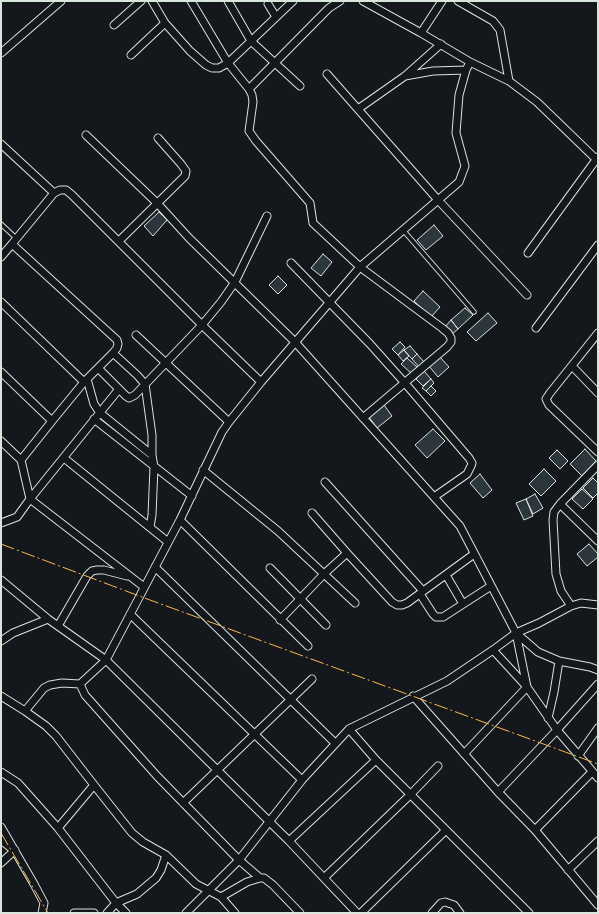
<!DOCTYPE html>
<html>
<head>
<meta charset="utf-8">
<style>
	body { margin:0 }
	#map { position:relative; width:599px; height:914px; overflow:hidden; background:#14181c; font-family:Inter,sans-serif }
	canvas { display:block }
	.frame { position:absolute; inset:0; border:2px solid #d8e6dc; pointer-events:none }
</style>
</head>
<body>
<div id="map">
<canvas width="599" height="914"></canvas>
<div class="frame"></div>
</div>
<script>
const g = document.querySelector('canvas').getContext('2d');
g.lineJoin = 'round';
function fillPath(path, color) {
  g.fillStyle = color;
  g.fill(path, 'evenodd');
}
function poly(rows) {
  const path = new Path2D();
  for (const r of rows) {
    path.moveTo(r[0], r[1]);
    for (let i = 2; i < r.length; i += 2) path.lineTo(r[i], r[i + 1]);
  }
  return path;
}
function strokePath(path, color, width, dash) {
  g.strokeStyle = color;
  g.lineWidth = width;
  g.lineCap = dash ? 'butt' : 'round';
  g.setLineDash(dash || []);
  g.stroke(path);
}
const building = poly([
	[159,212,167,220,153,236,144,226,159,212],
	[434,225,443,236,426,250,417,240,434,225],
	[323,254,332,262,321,276,311,268,323,254],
	[278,276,287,285,278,294,269,285,278,276],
	[423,291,440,307,431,317,414,301,423,291],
	[465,308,473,315,458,329,451,320,465,308],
	[488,313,497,323,476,341,467,332,488,313],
	[451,320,458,329,452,334,445,327,451,320],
	[400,342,405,347,398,355,392,349,400,342],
	[410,346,417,354,412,359,404,350,410,346],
	[404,350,409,356,403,361,398,355,404,350],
	[417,354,424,362,419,367,412,359,417,354],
	[439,356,449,367,438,377,428,365,439,356],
	[407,358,417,367,411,373,401,364,407,358],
	[424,371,431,379,423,386,416,379,424,371],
	[431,379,434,383,426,391,422,388,431,379],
	[431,386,436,391,431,396,426,391,431,386],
	[384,405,392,416,377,428,369,417,384,405],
	[433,429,445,441,427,458,415,445,433,429],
	[585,449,596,461,582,476,570,464,585,449],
	[557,450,568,461,560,469,549,458,557,450],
	[544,469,556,481,541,496,529,484,544,469],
	[480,474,492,490,483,498,470,483,480,474],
	[593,478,598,483,598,493,593,498,583,488,593,478],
	[582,489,593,499,583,509,572,499,582,489],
	[535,494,543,508,533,514,526,499,535,494],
	[526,499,533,516,524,520,516,503,526,499],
	[589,544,598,554,598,557,587,566,577,554,589,544]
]);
const lane = poly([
	[1,224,17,239],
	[403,230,474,312]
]);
const street = poly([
	[152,1,165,23,190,51,206,65,212,68,219,68,228,63,249,89,329,8,340,1],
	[191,1,228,63,293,1],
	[228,1,251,41,300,86],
	[363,1,421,33,470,62,509,81,537,102,598,161],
	[458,1,493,21,500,30,509,81],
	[268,4,276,17],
	[114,25,141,1],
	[421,33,442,1],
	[1,53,61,1],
	[131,55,165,23],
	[327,74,438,200,527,295],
	[405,76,433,71,466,70],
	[249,89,252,95,253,102,249,131,256,141,310,203,313,223,360,267,442,328,448,333,451,338,451,342,447,347,363,418],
	[358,109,405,76,441,44],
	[86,135,158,204,189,238,295,342,460,526,516,633,527,687,557,730,598,778],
	[1,144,54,193,60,190,66,190,72,195,202,325,261,382],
	[54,193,12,244,117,340,118,344,117,348,113,353],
	[119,241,185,176,186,171,181,164,158,138],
	[528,253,598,157],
	[1,257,12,244],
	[291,263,370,344,404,382,469,458,472,463,471,466,467,474,434,497],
	[1,302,84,382,113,353,137,375,145,384,152,435,152,455,154,467,152,515,150,527],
	[536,328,598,245],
	[598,333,550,393,546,399,549,405,598,452],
	[136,335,229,422],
	[572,366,598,393],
	[98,368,126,396,129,398,135,395,202,325,221,302,235,282,267,216],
	[1,372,52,421,84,382],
	[87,379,94,404,100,413,152,455],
	[94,419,192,496],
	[1,441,21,460,52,421],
	[64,458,168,542],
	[21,460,30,499,144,587],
	[203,470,278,531,355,603],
	[325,482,423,591],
	[560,504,598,541],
	[180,520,308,646],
	[1,523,17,517,30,499,119,389],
	[347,553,392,602,397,605,402,605,407,603,474,554],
	[155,567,335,743],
	[270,568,326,625],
	[446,575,463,604],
	[1,580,48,619,106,660,80,684,85,695,157,776,239,860,260,878],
	[420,594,433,614,436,617,443,617,491,586],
	[571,606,561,591,556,574,553,520,554,512,560,504,598,465],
	[130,614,302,780],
	[280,620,324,574,347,553,312,513],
	[58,626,87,576,92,571,97,570,104,570,127,576],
	[516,633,538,652,559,661,590,667,598,670],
	[1,641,13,633,48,619],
	[1,696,25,711,44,688,50,685,62,683,80,684],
	[413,696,498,792,535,830,598,905],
	[25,711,46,726,56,736,94,785,58,828,116,903,137,894,156,878,161,870,166,855,196,884,221,897,247,882,260,878,264,878,273,885,300,913],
	[548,718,554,692,559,661],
	[349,729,376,760,529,913],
	[464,754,527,687,493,650],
	[578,756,598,728],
	[1,772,18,783,58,828],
	[94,785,132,833,143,842,166,855],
	[498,792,557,730,598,684],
	[183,803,312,679],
	[1,827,34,884,44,903,42,913],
	[535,830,592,772],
	[1,840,11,848],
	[289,841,376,760],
	[1,863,15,850],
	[568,870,598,841],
	[324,878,411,794,438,766],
	[221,897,235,913],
	[74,913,94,913],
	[107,913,116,903,126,913],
	[186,913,239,860,302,780,349,729,447,681,493,650,516,633,539,623,571,606,581,603,598,605],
	[357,913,289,841,106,660,180,520,222,432,229,422,261,382,360,267,459,182,465,166,456,133,459,95,466,70,470,62],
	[361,913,445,831],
	[432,913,441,903,445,902,454,905,460,913]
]);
const power = poly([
	[1,544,150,600,598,764],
	[1,833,48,913]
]);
fillPath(building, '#2c363c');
strokePath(building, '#d8e6dc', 1);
strokePath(lane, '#d8e6dc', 5.5);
strokePath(street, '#d8e6dc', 9);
strokePath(lane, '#14181c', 3.5);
strokePath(street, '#14181c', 7);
strokePath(power, '#ffb74d', 1, [14, 3, 2, 3]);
</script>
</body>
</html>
